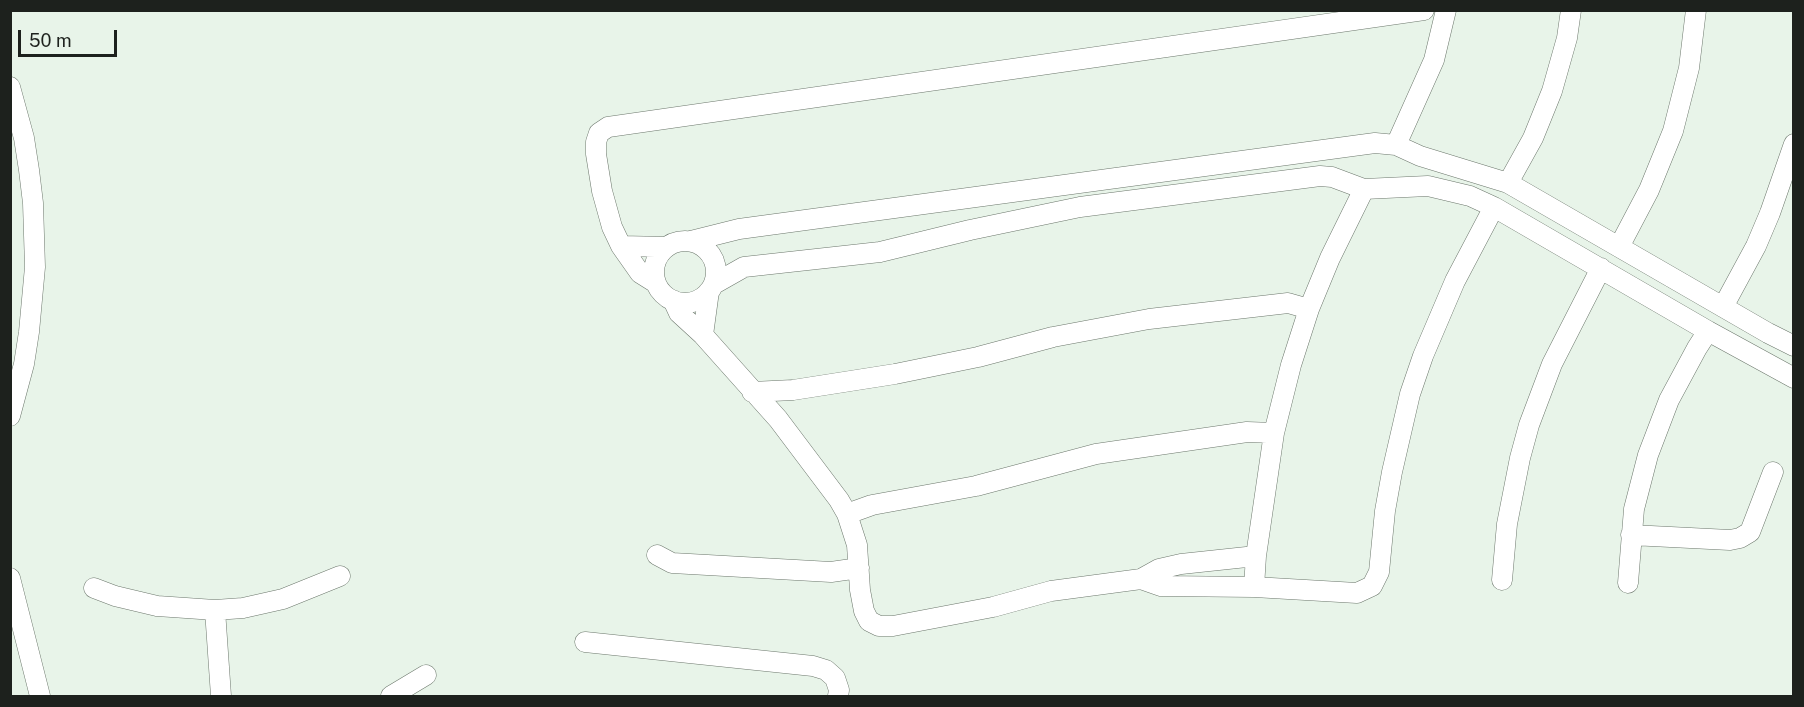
<!DOCTYPE html>
<html>
<head>
<meta charset="utf-8">
<style>
	body { margin:0 }
	#map { position:relative; width:1804px; height:707px; overflow:hidden; background:#e8f4e9; font-family:"Public Sans",sans-serif }
	canvas { display:block }
	.frame { position:absolute; inset:0; border:12px solid #1d211d; pointer-events:none }
	.scale { position:absolute; left:18px; top:30px; width:99px; height:27px; box-sizing:border-box; border:3px solid #1d211d; border-top:0; padding-left:8px; font-size:18px; line-height:21px; white-space:nowrap; color:#1d211d; -webkit-text-stroke:4px #e8f4e9; paint-order:stroke }
</style>
</head>
<body>
<div id="map">
<canvas width="1804" height="707"></canvas>
<div class="frame"></div>
<div class="scale">50 m</div>
</div>
<script>
const g = document.querySelector('canvas').getContext('2d');
g.lineJoin = 'round';
function poly(rows) {
  const path = new Path2D();
  for (const r of rows) {
    if (r.length === 3) {
      path.moveTo(r[0] + r[2], r[1]);
      path.arc(r[0], r[1], r[2], 0, 2 * Math.PI);
      continue;
    }
    path.moveTo(r[0], r[1]);
    for (let i = 2; i < r.length; i += 2) path.lineTo(r[i], r[i + 1]);
  }
  return path;
}
function strokePath(path, color, width, dash) {
  g.strokeStyle = color;
  g.lineWidth = width;
  g.lineCap = dash ? 'butt' : 'round';
  g.setLineDash(dash || []);
  g.stroke(path);
}
const minor = poly([
	[10,87,24,138,29,170,33,203,35,267,29,332,24,364,10,416],
	[1396,145,1434,60,1446,10],
	[1508,183,1533,138,1552,91,1567,38,1571,10],
	[691,241,739,229,1360,145,1375,143,1396,145,1420,156,1508,183,1768,333,1794,346],
	[685,272,31],
	[621,246,667,247],
	[1619,247,1649,190,1673,131,1689,68,1696,10],
	[656,283,640,273,621,246,612,227,602,191,596,154,596,142,599,133,608,127,1424,10],
	[714,284,744,267,880,252,970,230,1080,207,1320,176,1332,177,1364,189,1428,186,1470,196,1494,207,1708,331,1794,378],
	[673,300,679,313,703,335,778,419,839,500,847,514,857,545,860,590,864,611,869,621,879,626,893,626,993,607,1051,591,1141,579,1161,586,1254,587,1357,593,1372,586,1379,572,1385,511,1392,472,1410,394,1423,356,1455,281,1494,207],
	[1723,307,1756,246,1770,213,1794,144],
	[703,335,709,291],
	[752,392,793,390,895,374,978,357,1053,337,1149,319,1288,303,1309,309],
	[847,514,872,505,976,486,1096,454,1247,432,1274,433],
	[1631,535,1730,540,1740,538,1750,532,1773,472],
	[657,555,672,563,831,572,859,568],
	[10,578,40,696],
	[1141,579,1159,569,1181,564,1256,556],
	[1502,580,1507,524,1520,458,1529,425,1552,364,1601,268],
	[1628,583,1634,509,1648,455,1669,400,1697,348,1708,331],
	[1254,587,1256,556,1274,433,1291,365,1309,309,1330,258,1364,189],
	[94,588,115,596,157,606,215,610,243,608,283,599,340,576],
	[215,610,221,696],
	[585,642,813,666,826,670,835,678,839,690,838,696],
	[391,696,426,675]
]);
strokePath(minor, '#6c776c', 21);
strokePath(minor, '#fff', 20);
</script>
</body>
</html>
